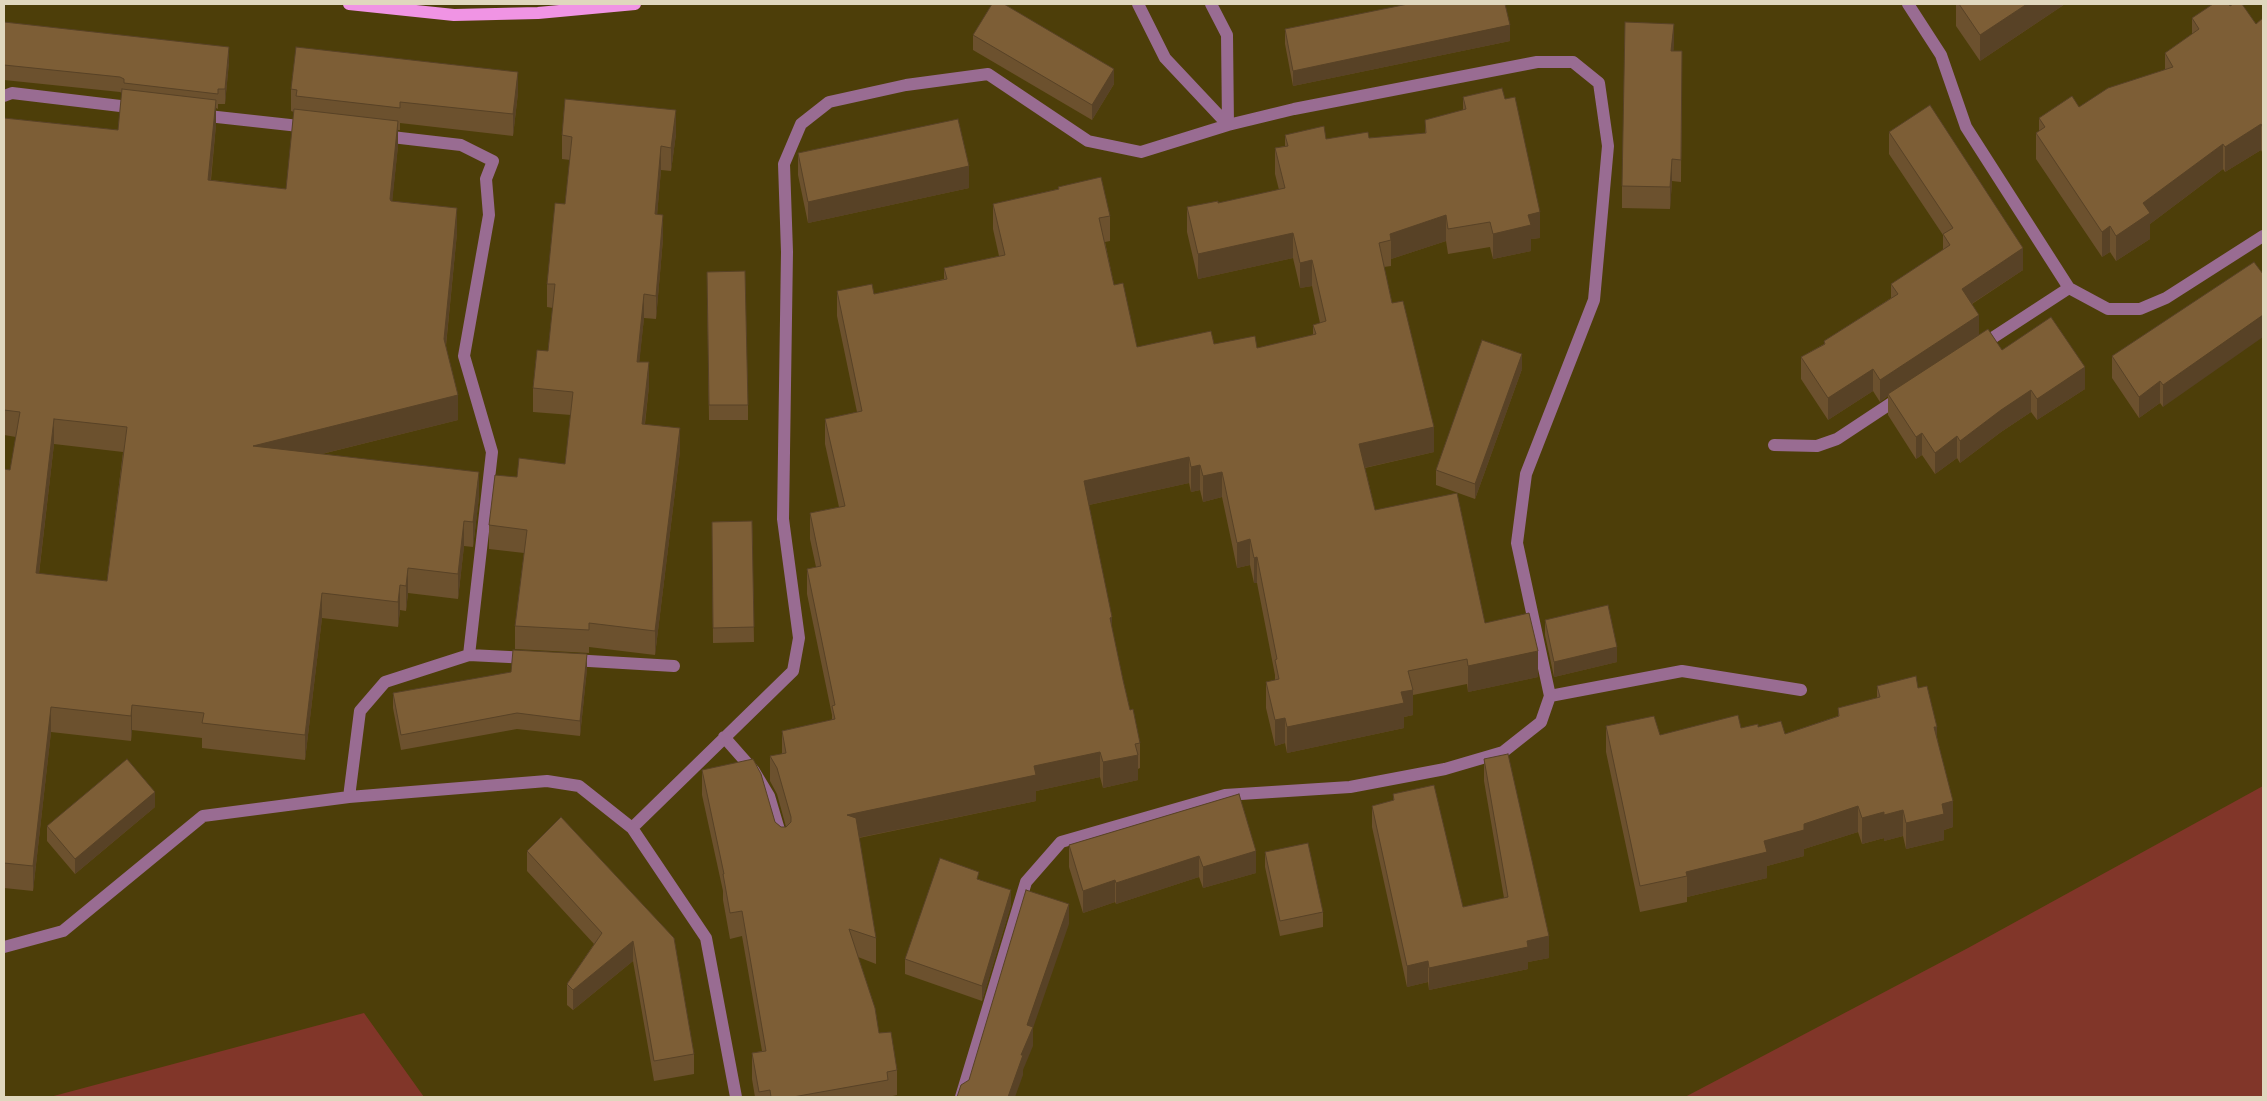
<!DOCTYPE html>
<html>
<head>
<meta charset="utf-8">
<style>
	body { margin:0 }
	#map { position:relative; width:2267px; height:1101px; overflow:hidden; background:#4d3e09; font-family:Signika,sans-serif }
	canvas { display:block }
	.frame { position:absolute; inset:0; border:5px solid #e0d7be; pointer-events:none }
</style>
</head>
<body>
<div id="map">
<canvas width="2267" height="1101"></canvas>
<div class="frame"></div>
</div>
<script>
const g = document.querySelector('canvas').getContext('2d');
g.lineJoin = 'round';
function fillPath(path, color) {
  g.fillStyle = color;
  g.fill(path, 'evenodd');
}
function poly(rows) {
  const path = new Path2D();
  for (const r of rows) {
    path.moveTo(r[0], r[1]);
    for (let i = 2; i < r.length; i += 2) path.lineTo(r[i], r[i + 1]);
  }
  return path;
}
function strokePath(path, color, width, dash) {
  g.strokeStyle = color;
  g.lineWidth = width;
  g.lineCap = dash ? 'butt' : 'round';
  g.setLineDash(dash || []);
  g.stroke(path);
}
const green = poly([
	[2263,786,2263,1097,1685,1097,1968,948],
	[364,1013,424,1097,50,1097]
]);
const minor = poly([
	[1138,4,1165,58,1228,125],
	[1211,4,1227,35,1228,125],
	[1908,4,1941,55,1966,127,2069,288,2108,309,2140,309,2166,298,2263,236],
	[4,96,12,93,137,108],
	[199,115,308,127],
	[383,136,461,145,493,161,486,179,489,215,464,356,492,452,469,655],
	[1980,346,2069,288],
	[1774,445,1817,446,1837,439,1902,396],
	[572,660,674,666],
	[724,737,754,771,769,796,782,840],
	[349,797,360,711,385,682,469,655,529,658],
	[632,828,793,671,799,638,783,519,787,252,784,164,801,124,829,102,906,85,988,74,1088,141,1141,152,1228,125,1294,109,1537,62,1573,62,1599,83,1608,146,1594,300,1526,474,1517,543,1550,696],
	[4,947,63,931,203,816,349,797,547,781,579,786,632,828,706,938,736,1097],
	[961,1097,1026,882,1061,842,1225,795,1350,787,1445,769,1503,752,1541,722,1550,696,1682,671,1801,690]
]);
const major = poly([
	[349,4,454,15,538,13,635,4]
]);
const wall = poly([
	[1956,4,2065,4,1980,61,1956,26],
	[2230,6,2256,24,2263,18,2263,154,2261,150,2225,172,2223,169,2150,224,2150,239,2116,261,2110,252,2102,257,2036,159,2036,133,2039,131,2039,118,2079,107,2165,70,2165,53,2192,34,2192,18],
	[4,22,229,62,225,104,218,104,218,109,216,108,216,125,211,180,286,189,294,112,291,111,291,89,518,93,513,136,400,123,400,130,398,130,398,146,392,201,457,233,446,346,458,420,322,454,479,497,473,547,464,546,458,599,408,593,406,611,400,610,398,627,322,618,305,760,202,748,202,738,132,730,131,741,51,732,33,891,4,888,4,469,10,470,16,437,4,435,4,118,118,130,122,93,120,92,4,80],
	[54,444,123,452,107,581,39,574],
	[1285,29,1510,41,1293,86,1285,44],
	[973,35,1114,84,1092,120,973,50],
	[1674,46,1673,51,1682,51,1681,182,1672,181,1670,209,1622,208,1622,186],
	[1463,97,1540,238,1531,239,1531,251,1493,259,1490,247,1448,254,1446,241,1391,259,1391,266,1384,267,1392,303,1434,452,1365,468,1375,510,1538,677,1468,692,1467,684,1413,695,1413,715,1404,717,1404,728,1287,753,1285,743,1275,746,1266,708,1266,682,1275,680,1275,675,1257,583,1254,583,1250,565,1237,568,1222,497,1203,502,1200,490,1191,492,1189,483,1089,505,1112,629,1123,680,1130,710,1140,743,1140,768,1138,769,1138,780,1103,788,1100,777,1036,791,1036,801,859,838,876,938,876,964,858,957,879,1033,897,1070,897,1095,888,1097,755,1097,752,1079,752,1053,762,1051,742,936,730,939,723,900,723,891,702,795,702,770,775,822,781,827,786,827,777,794,770,781,770,756,782,754,782,731,832,720,832,715,807,594,807,569,816,567,810,539,810,513,839,507,825,444,825,419,857,412,837,316,837,291,874,294,944,279,944,268,999,256,993,229,993,204,1058,189,1058,187,1110,216,1110,241,1105,242,1114,285,1137,347,1214,344,1257,348,1313,335,1313,325,1320,323,1312,286,1300,288,1293,258,1198,279,1187,232,1187,207,1218,203,1279,190,1275,174,1275,148,1285,146,1285,135,1326,139,1369,138,1425,133,1425,120,1463,110],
	[1889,132,2023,270,1972,304,1979,334,2002,350,2085,389,2037,420,2031,412,2001,432,1960,463,1957,458,1935,474,1922,455,1916,459,1888,415,1888,396,1880,402,1873,391,1828,420,1801,379,1801,357,1824,344,1824,341,1891,298,1891,284,1943,250,1943,235,1889,154],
	[676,134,671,171,661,170,657,215,663,239,656,319,644,318,639,362,649,386,645,424,680,451,655,655,589,647,589,653,515,649,515,626,524,553,489,549,489,525,517,477,565,464,571,415,533,412,533,388,548,351,553,308,547,307,547,284,565,204,570,160,562,159,562,135],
	[798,153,969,188,808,223,798,175],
	[2263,275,2163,407,2160,403,2139,418,2112,378,2112,356],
	[707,287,748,405,748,420,709,420],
	[1522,369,1475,499,1436,485,1436,470],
	[752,521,754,642,713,643,712,522],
	[1545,620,1617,662,1554,677,1545,635],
	[587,669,580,736,517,729,401,750,393,708,393,693],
	[1877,686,1918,688,1937,737,1953,827,1944,830,1944,840,1906,849,1903,836,1884,841,1884,838,1862,844,1858,832,1804,849,1804,856,1767,866,1767,878,1687,897,1687,902,1640,912,1606,752,1606,726,1660,735,1758,727,1785,734,1838,716,1838,708,1877,698],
	[1484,759,1549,958,1528,962,1528,969,1429,990,1428,982,1407,987,1372,827,1372,806,1393,801,1393,794,1463,907,1504,898,1484,781],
	[1239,794,1256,873,1203,888,1199,877,1116,904,1115,902,1083,913,1069,867,1069,845],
	[155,807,75,874,47,841,47,826],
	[527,851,674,938,694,1054,694,1074,654,1081,633,961,573,1010,567,1005,567,984,594,944,527,871],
	[1265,852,1323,912,1323,927,1280,936,1265,867],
	[979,879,1011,905,982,1001,905,974,905,959]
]);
const shadedWall = poly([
	[2027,4,2065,4,1980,61,1980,35],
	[1674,24,1674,46,1671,73,1671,51],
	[1510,25,1510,41,1293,86,1293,71],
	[229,47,229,62,225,104,225,89],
	[1114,69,1114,84,1092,120,1092,105],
	[518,72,518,93,513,136,513,114],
	[216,100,216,125,208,205,208,180],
	[676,110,676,134,671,171,671,148],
	[398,121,398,146,390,224,390,199],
	[2261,124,2261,150,2225,172,2225,147],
	[2223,144,2223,169,2150,224,2150,239,2116,261,2116,236,2143,203],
	[661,146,661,170,655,238,655,214],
	[1672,159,1672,181,1670,209,1670,187],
	[969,166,969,188,808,223,808,202],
	[457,208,457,233,444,364,444,339],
	[1540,212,1540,238,1531,239,1531,251,1493,259,1493,234,1528,215],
	[663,215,663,239,656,319,656,296],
	[1446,215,1446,241,1391,259,1391,240,1390,234],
	[2110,226,2110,252,2102,257,2102,232],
	[1293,233,1293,258,1198,279,1198,254],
	[2023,248,2023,270,1962,310,1962,289],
	[1312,260,1312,286,1300,288,1300,263],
	[644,294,644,318,637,385,637,362],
	[1979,315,1979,337,1888,394,1888,396,1880,402,1880,380],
	[2263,315,2263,337,2163,407,2163,385],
	[1522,354,1522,369,1475,499,1475,484],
	[649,362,649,386,642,447,642,424],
	[2085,367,2085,389,2037,420,2037,399],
	[1873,369,1873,391,1828,420,1828,398],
	[2160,381,2160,403,2139,418,2139,397],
	[2031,390,2031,412,2001,432,1960,463,1960,441,2001,410],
	[458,395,458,420,253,471,253,446],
	[54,419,54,444,36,598,36,573],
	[1434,427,1434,452,1359,469,1359,444],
	[680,428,680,451,655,655,655,631],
	[1922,433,1922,455,1916,459,1916,437],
	[1957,436,1957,458,1935,474,1935,453],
	[1189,457,1189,483,1084,506,1084,481],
	[1200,465,1200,490,1191,492,1191,467],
	[479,472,479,497,473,547,473,522],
	[1222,472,1222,497,1203,502,1203,476],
	[464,521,464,546,458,599,458,574],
	[1250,539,1250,565,1237,568,1237,543],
	[1257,557,1257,583,1254,583,1254,558],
	[408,568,408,593,406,611,406,586],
	[400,585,400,610,398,627,398,602],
	[322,593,322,618,305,760,305,735],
	[1112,617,1112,643,1110,618],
	[1617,647,1617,662,1554,677,1554,662],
	[1538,651,1538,677,1468,692,1468,666],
	[587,654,587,669,580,736,580,721],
	[1413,690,1413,715,1404,717,1404,728,1287,753,1287,727,1401,692],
	[132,705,132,730,131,741,131,716],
	[51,707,51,732,33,891,33,866],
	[1285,718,1285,743,1275,746,1275,720],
	[1934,727,1937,727,1937,753],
	[1100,752,1100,777,1036,791,1036,801,847,840,847,815,1034,766],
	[1138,755,1138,780,1103,788,1103,762],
	[155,792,155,807,75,874,75,859],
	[1953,801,1953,827,1944,830,1944,840,1906,849,1906,823,1942,804],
	[1858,806,1858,832,1804,849,1804,856,1767,866,1767,878,1687,897,1687,876,1686,872,1764,841,1804,824],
	[1903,810,1903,836,1884,841,1884,815],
	[1884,812,1884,838,1862,844,1862,818],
	[1256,851,1256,873,1203,888,1203,867],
	[1199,856,1199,877,1116,904,1116,883],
	[1115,880,1115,902,1083,913,1083,891],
	[1011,890,1011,905,982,1001,982,986],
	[1069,904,1069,924,1033,1028,1033,1046,1023,1070,1023,1075,1015,1097,1008,1097,1021,1055,1027,1025],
	[1549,936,1549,958,1528,962,1528,969,1429,990,1429,968,1527,941],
	[633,941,633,961,573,1010,573,990],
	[1428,961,1428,982,1407,987,1407,966]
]);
const building = poly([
	[992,4,1004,4,1114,69,1092,105,973,35,992,4],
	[1408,4,1505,4,1510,25,1293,71,1285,29,1408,4],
	[1959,4,2027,4,1980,35,1959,4],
	[2213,4,2229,4,2230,6,2233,4,2242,4,2256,24,2263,18,2263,128,2261,124,2225,147,2223,144,2143,203,2150,213,2116,236,2110,226,2102,232,2036,133,2045,127,2039,118,2072,96,2079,107,2108,88,2173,67,2165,53,2199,29,2192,18,2213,4],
	[4,22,229,47,225,89,218,89,218,94,124,83,124,79,120,77,4,65,4,22],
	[1625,22,1674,24,1671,51,1682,51,1681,160,1672,159,1670,187,1622,186,1625,22],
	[296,47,518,72,513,114,400,102,400,108,296,96,297,90,291,89,296,47],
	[1502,88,1505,99,1515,97,1540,212,1528,215,1531,225,1493,234,1490,222,1448,229,1446,215,1390,234,1391,240,1379,243,1392,303,1403,301,1434,427,1359,444,1375,510,1457,493,1485,623,1529,613,1538,651,1468,666,1467,659,1408,671,1413,690,1401,692,1404,703,1287,727,1285,718,1275,720,1266,682,1279,679,1275,660,1277,659,1257,557,1254,558,1250,539,1237,543,1222,472,1203,476,1200,465,1191,467,1189,457,1084,481,1112,617,1110,618,1123,680,1130,710,1133,709,1140,743,1135,744,1138,755,1103,762,1100,752,1034,766,1036,775,847,815,856,818,876,938,849,929,875,1008,879,1033,891,1032,897,1070,887,1072,888,1080,793,1097,771,1097,770,1090,759,1092,752,1053,766,1051,742,911,730,913,723,874,724,874,702,770,753,759,761,774,775,822,781,827,786,827,791,822,791,817,777,768,770,756,786,753,782,731,835,719,832,706,835,705,807,569,821,566,810,513,845,506,825,419,862,411,837,291,872,284,874,294,947,279,944,268,1005,255,993,204,1059,189,1058,187,1101,177,1110,216,1099,218,1114,285,1123,283,1137,347,1211,331,1214,344,1255,336,1257,348,1316,334,1313,325,1326,321,1312,260,1300,263,1293,233,1198,254,1187,207,1218,201,1218,203,1285,188,1275,148,1288,146,1285,135,1324,126,1326,139,1368,132,1369,138,1426,133,1425,120,1466,109,1463,97,1502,88],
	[122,89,216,100,208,180,286,189,294,109,398,121,390,199,391,201,457,208,444,339,458,395,253,446,479,472,473,522,464,521,458,574,408,568,406,586,400,585,398,602,322,593,305,735,202,723,204,713,132,705,131,716,51,707,33,866,4,863,4,469,10,470,20,412,4,410,4,118,118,130,122,89],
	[54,419,127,427,107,581,36,573,54,419],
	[565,99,676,110,671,148,661,146,655,214,663,215,656,296,644,294,637,362,649,362,642,424,680,428,655,631,589,623,589,630,515,626,527,530,489,525,495,475,517,477,519,458,565,464,573,392,533,388,537,350,548,351,555,284,547,284,555,203,565,204,572,137,562,135,565,99],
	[1930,105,2023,248,1962,289,1979,315,1880,380,1873,369,1828,398,1801,357,1825,344,1824,341,1898,294,1891,284,1950,245,1943,234,1953,228,1889,132,1930,105],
	[958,119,969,166,808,202,798,153,958,119],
	[2254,262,2263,274,2263,315,2163,385,2160,381,2139,397,2112,356,2254,262],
	[745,271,748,405,709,405,707,272,745,271],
	[2051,317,2085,367,2037,399,2031,390,2001,410,1960,441,1957,436,1935,453,1922,433,1916,437,1888,394,1988,329,2002,350,2051,317],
	[1482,340,1522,354,1475,484,1436,470,1482,340],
	[752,521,754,627,713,628,712,522,752,521],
	[1608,605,1617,647,1554,662,1545,620,1608,605],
	[513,650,587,654,580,721,517,713,401,735,393,693,511,672,513,650],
	[1916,676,1918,688,1927,686,1937,727,1934,727,1953,801,1942,804,1944,814,1906,823,1903,810,1884,815,1884,812,1862,818,1858,806,1804,824,1804,830,1764,841,1767,852,1686,872,1687,876,1640,886,1606,726,1654,716,1660,735,1738,715,1741,728,1758,724,1758,727,1781,721,1785,734,1839,716,1838,708,1880,697,1877,686,1916,676],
	[1508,754,1549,936,1527,941,1528,947,1429,968,1428,961,1407,966,1372,806,1394,800,1393,794,1434,785,1463,907,1508,897,1484,759,1508,754],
	[127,759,155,792,75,859,47,826,127,759],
	[1239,794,1256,851,1203,867,1199,856,1116,883,1115,880,1083,891,1069,845,1239,794],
	[561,817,674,938,694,1054,654,1061,633,941,573,990,567,984,602,933,527,851,561,817],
	[1308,843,1323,912,1280,921,1265,852,1308,843],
	[940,858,979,872,977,879,1011,890,982,986,905,959,940,858],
	[1026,890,1069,904,1027,1025,1033,1027,1021,1055,1023,1055,1008,1097,957,1097,961,1085,969,1080,1026,890]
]);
fillPath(green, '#813629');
strokePath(minor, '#996c92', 12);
strokePath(major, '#f094e4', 12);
fillPath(wall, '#6c512e');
fillPath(shadedWall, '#584226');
fillPath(building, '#7d5e36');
strokePath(building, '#584226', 1);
</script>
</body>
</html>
